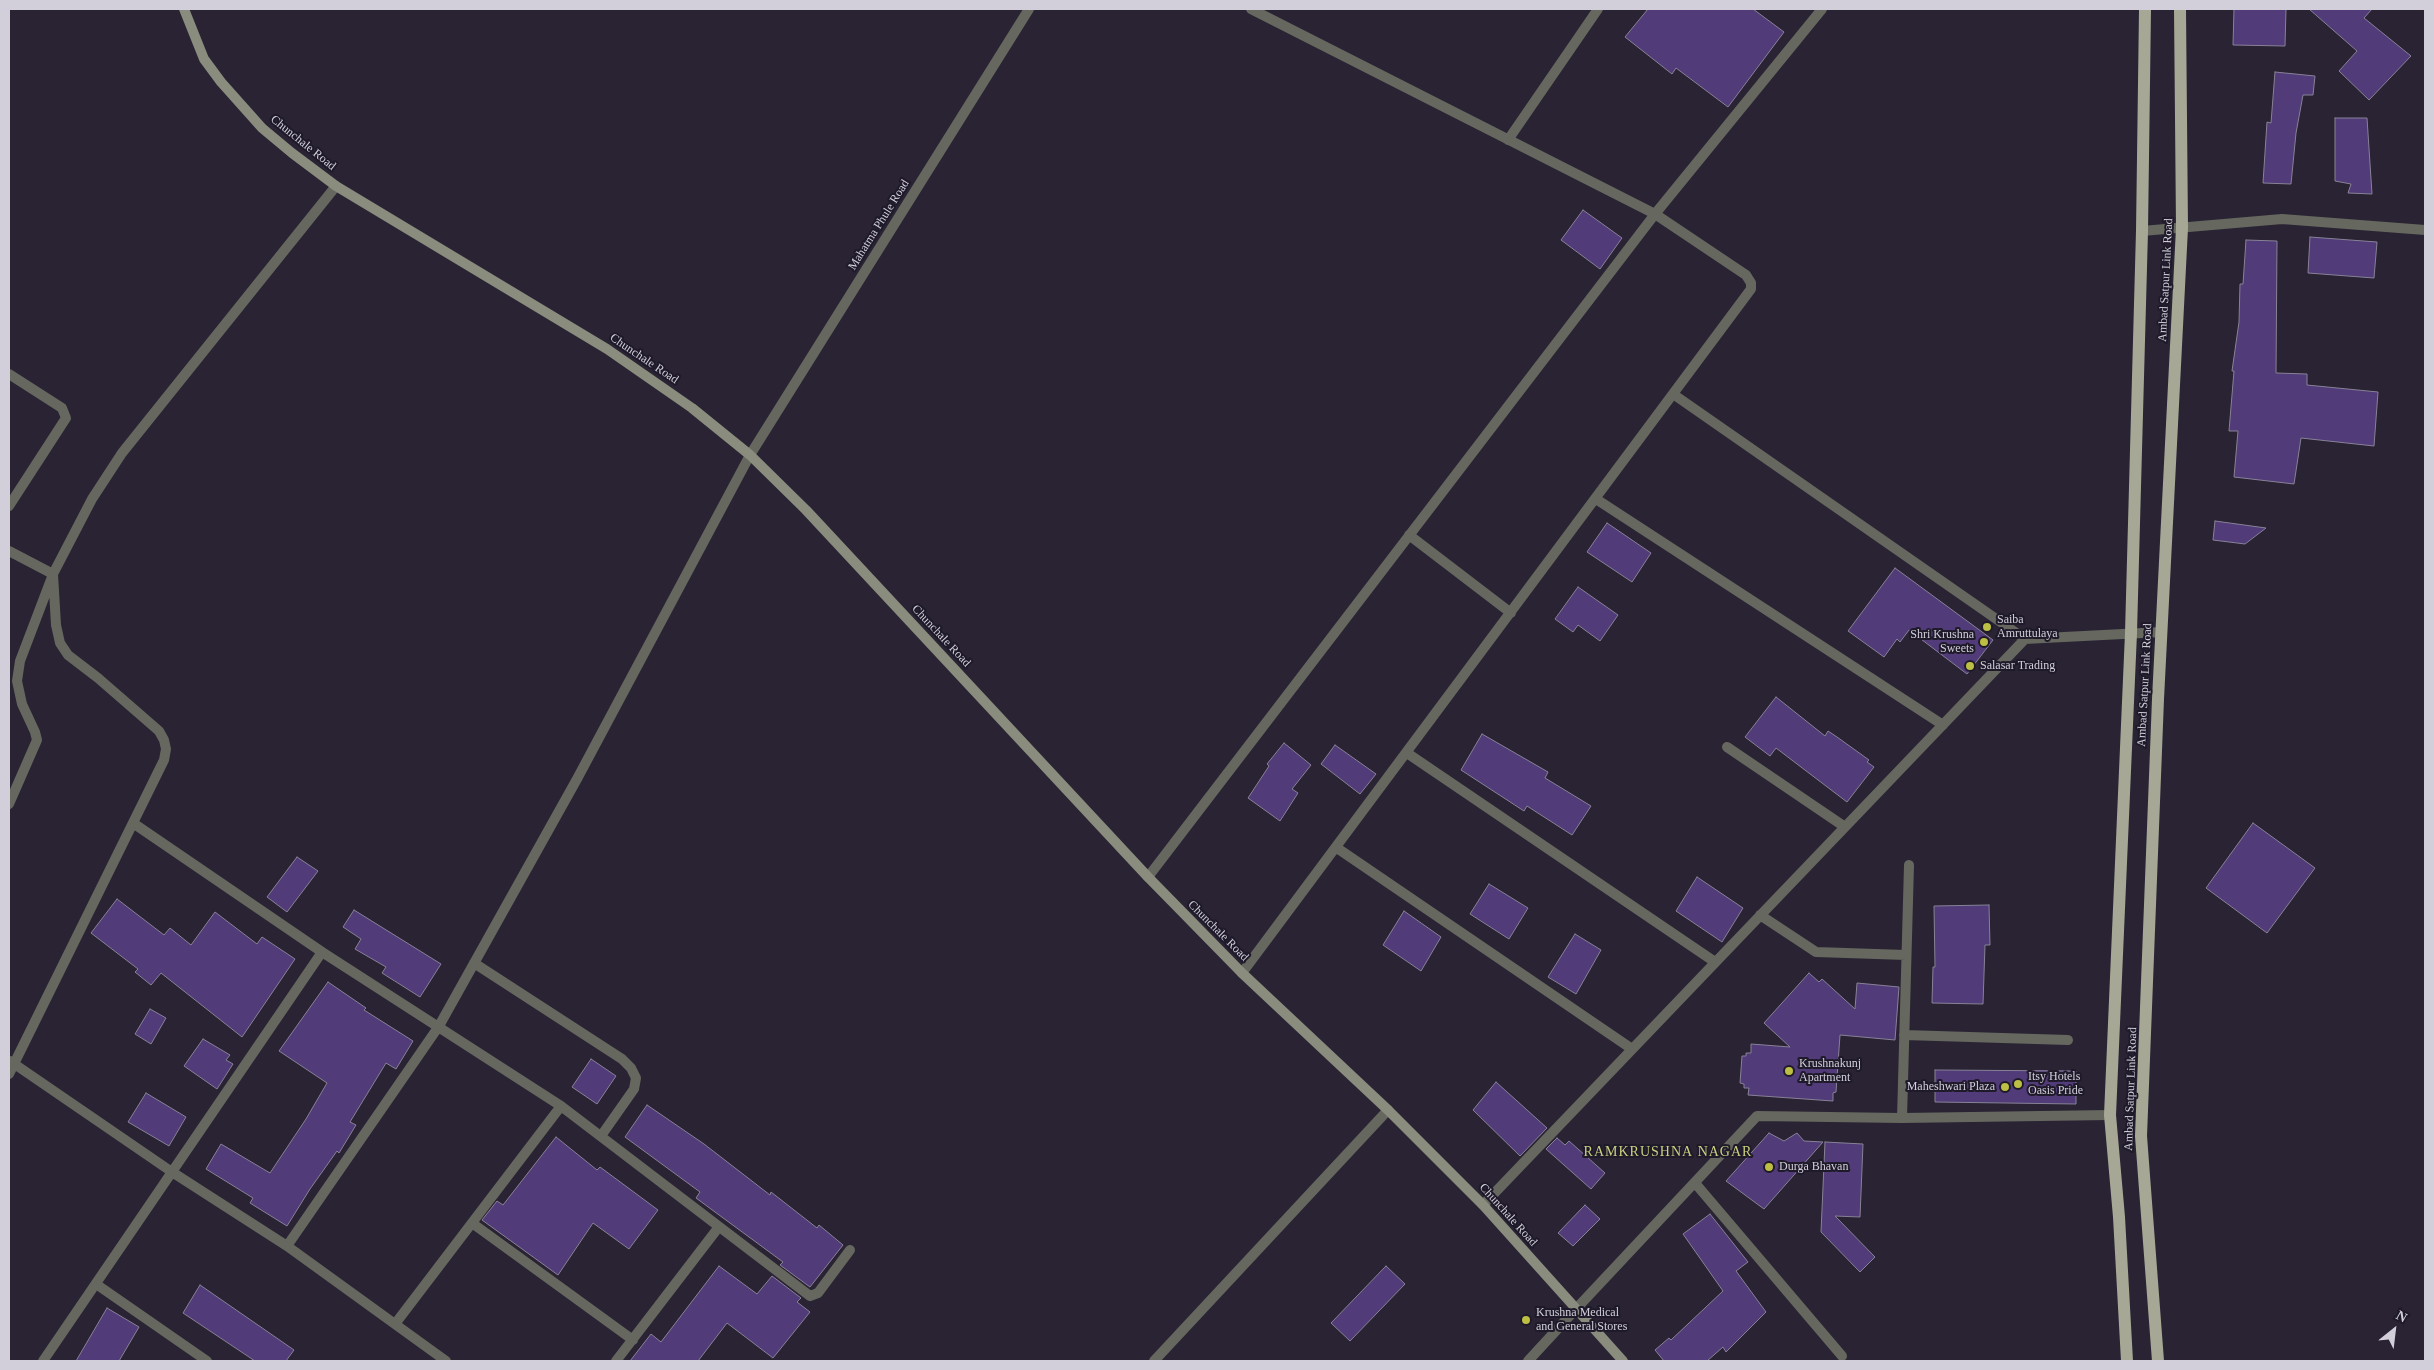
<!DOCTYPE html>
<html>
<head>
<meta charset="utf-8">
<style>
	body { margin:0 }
	#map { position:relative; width:2434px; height:1370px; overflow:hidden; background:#292334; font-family:"Times New Roman",serif }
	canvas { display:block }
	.frame { position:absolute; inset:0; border:10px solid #d2cfda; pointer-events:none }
	.north { position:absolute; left:2369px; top:1305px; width:50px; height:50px; -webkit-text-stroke:4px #1f1a2a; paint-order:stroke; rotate:29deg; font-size:14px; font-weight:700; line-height:20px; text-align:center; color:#d2cfda }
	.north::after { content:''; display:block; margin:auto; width:18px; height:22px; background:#d2cfda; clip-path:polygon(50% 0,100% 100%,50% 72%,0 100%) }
</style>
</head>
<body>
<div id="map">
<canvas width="2434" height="1370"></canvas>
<div class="frame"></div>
<div class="north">N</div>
</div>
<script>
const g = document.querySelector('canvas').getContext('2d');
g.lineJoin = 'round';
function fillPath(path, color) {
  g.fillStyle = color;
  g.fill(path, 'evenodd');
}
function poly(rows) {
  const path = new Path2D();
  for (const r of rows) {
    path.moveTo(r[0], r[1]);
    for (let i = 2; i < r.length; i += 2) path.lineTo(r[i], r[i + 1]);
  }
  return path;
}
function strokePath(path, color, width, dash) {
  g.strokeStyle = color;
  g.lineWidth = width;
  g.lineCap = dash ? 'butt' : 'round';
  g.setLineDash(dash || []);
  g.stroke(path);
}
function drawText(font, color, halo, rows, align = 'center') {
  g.font = font + ' "Times New Roman",serif';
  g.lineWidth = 4;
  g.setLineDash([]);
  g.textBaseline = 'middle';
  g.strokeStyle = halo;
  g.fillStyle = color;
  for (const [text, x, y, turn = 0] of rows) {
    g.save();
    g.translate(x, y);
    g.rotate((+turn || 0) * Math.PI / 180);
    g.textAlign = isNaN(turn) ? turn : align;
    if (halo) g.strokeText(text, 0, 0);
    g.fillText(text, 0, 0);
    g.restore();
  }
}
const building = poly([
	[1648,9,1753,9,1784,32,1728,107,1676,68,1672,74,1625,37,1648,9],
	[2234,9,2286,9,2285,46,2233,45,2234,9],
	[2309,9,2372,9,2364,18,2411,56,2369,100,2339,71,2357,51,2309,9],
	[2275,72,2315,76,2313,95,2303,95,2296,133,2291,184,2263,183,2267,122,2271,123,2275,72],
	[2335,118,2367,118,2372,194,2348,193,2351,184,2335,181,2335,118],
	[1583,210,1622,238,1600,269,1561,240,1583,210],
	[2310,237,2377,242,2374,278,2308,273,2310,237],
	[2246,240,2277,241,2276,373,2307,374,2307,385,2378,392,2374,446,2301,438,2294,484,2234,477,2238,431,2229,431,2234,371,2232,371,2239,322,2240,284,2243,284,2246,240],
	[2215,521,2266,528,2245,544,2213,540,2215,521],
	[1607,523,1651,553,1632,582,1587,552,1607,523],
	[1895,568,1993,640,1967,674,1909,630,1900,642,1897,639,1884,657,1848,631,1895,568],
	[1578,587,1618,615,1600,641,1578,625,1573,632,1555,619,1578,587],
	[1776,697,1825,736,1828,731,1837,737,1869,760,1867,762,1874,767,1847,802,1776,748,1770,756,1745,737,1776,697],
	[1482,734,1548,772,1545,778,1591,806,1572,835,1527,806,1524,811,1461,770,1482,734],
	[1284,743,1311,765,1292,789,1298,793,1280,821,1248,798,1269,766,1267,764,1284,743],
	[1335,745,1376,774,1360,794,1321,764,1335,745],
	[2253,823,2315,868,2267,933,2206,888,2253,823],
	[297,857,318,871,287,912,267,897,297,857],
	[1697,877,1743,908,1722,942,1676,911,1697,877],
	[1489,884,1528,908,1509,939,1470,914,1489,884],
	[117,899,164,935,170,928,191,945,215,912,257,944,262,937,295,959,242,1037,161,973,151,985,135,972,138,969,91,933,117,899],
	[1989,905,1990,945,1985,945,1983,1004,1932,1003,1933,967,1935,967,1934,906,1989,905],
	[354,910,441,964,420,997,382,973,386,967,355,949,361,939,343,927,354,910],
	[1404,911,1441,937,1421,971,1383,945,1404,911],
	[1575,934,1601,950,1576,994,1548,977,1575,934],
	[1809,973,1819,982,1822,979,1855,1009,1857,983,1899,987,1895,1040,1840,1035,1836,1092,1833,1093,1833,1101,1748,1095,1749,1088,1744,1088,1744,1084,1740,1083,1742,1056,1746,1056,1746,1053,1751,1053,1751,1044,1790,1047,1764,1023,1809,973],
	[328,982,366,1008,364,1010,413,1041,396,1069,386,1063,350,1122,356,1125,339,1153,337,1151,310,1189,287,1226,250,1203,253,1198,206,1169,221,1144,270,1173,306,1119,327,1083,279,1051,328,982],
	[150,1009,166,1018,151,1044,135,1034,150,1009],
	[203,1039,230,1055,226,1060,233,1064,217,1089,184,1066,203,1039],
	[591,1059,616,1076,597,1104,572,1087,591,1059],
	[1935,1070,2076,1071,2076,1104,1935,1102,1935,1070],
	[1496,1082,1547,1128,1520,1156,1473,1110,1496,1082],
	[146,1093,186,1117,169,1146,128,1122,146,1093],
	[647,1105,704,1144,770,1195,771,1192,817,1228,819,1225,843,1245,810,1287,780,1265,783,1262,696,1198,700,1192,625,1137,647,1105],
	[1769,1133,1784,1141,1797,1133,1804,1141,1823,1142,1764,1209,1726,1181,1769,1133],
	[556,1137,597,1170,600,1167,658,1210,629,1249,593,1223,558,1275,482,1220,497,1201,503,1205,556,1137],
	[1557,1138,1565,1145,1569,1141,1605,1173,1591,1189,1546,1149,1557,1138],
	[1825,1142,1863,1144,1860,1217,1835,1216,1875,1257,1860,1272,1821,1232,1825,1142],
	[1585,1205,1600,1219,1573,1246,1558,1233,1585,1205],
	[1710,1214,1748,1262,1736,1271,1766,1312,1726,1352,1723,1347,1707,1361,1664,1361,1655,1350,1669,1338,1671,1340,1723,1291,1683,1234,1710,1214],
	[719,1266,757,1294,772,1276,801,1298,797,1302,810,1312,773,1358,727,1323,698,1361,630,1361,651,1334,661,1342,719,1266],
	[1386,1266,1405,1284,1350,1341,1331,1323,1386,1266],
	[200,1285,294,1350,286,1361,255,1361,183,1313,200,1285],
	[107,1308,139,1327,119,1361,76,1361,107,1308]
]);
const lane = poly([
	[1528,1361,1575,1310]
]);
const street = poly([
	[1508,140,1598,9],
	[2142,231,2282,219,2425,230],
	[9,374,62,408,66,418,9,506],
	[1673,394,2025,639],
	[1596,499,1943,725],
	[1409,535,1511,613],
	[9,551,53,574,92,499,122,453,336,186],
	[1727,747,1845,827],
	[1407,753,1715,962],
	[9,804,37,740,35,732,22,704,17,681,20,661,52,577],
	[133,823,322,952,561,1106,810,1296,818,1293,850,1250],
	[1337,848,1632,1049],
	[1148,877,1655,214,1822,9],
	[1760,915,1816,952,1906,955],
	[474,963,622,1059,631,1068,636,1078,634,1089,601,1136],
	[1242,973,1751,289,1751,283,1746,275,1655,214,1251,9],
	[1904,1035,2068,1040],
	[10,1061,172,1172,287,1246,446,1361],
	[9,1074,164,760,166,749,164,740,159,731,98,678,68,655,60,643,56,625,53,574],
	[1902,1118,1909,865],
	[1695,1183,1842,1356],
	[1483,1205,2025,639,2162,632],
	[472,1223,633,1340],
	[287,1246,439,1026,577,779,750,455,1029,9],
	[96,1284,207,1361],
	[1575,1310,1757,1116,1902,1118,2110,1115],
	[395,1324,561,1106],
	[43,1361,322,952],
	[616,1361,718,1228],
	[1154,1361,1388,1110]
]);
const secondary = poly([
	[184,9,204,59,221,82,262,128,292,153,336,186,607,349,692,408,750,455,806,510,1148,877,1242,973,1388,1110,1483,1205,1623,1361]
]);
const primary = poly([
	[2127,1361,2119,1217,2110,1115,2131,633,2142,231,2145,9],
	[2158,1361,2141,1136,2158,699,2182,228,2180,9]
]);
const markers = [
	[1987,627,5,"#bcbf44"],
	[1984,642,5,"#bcbf44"],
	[1970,666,5,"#bcbf44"],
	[1789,1071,5,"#bcbf44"],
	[2018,1084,5,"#bcbf44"],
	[2005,1087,5,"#bcbf44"],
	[1769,1167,5,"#bcbf44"],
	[1526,1320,5,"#bcbf44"]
];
const streetNames = [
	["Chunchale Road",303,143,39],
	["Mahatma Phule Road",879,225,-58],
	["Ambad Satpur Link Road",2166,280,-87],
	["Chunchale Road",644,359,34],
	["Chunchale Road",941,636,47],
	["Ambad Satpur Link Road",2145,685,-87],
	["Chunchale Road",1218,931,45],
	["Ambad Satpur Link Road",2131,1089,-88],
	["Chunchale Road",1508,1215,48]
];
const poiNames = [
	["Saiba",1997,620],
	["Amruttulaya",1997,634],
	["Shri Krushna",1974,635,"right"],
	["Sweets",1974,649,"right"],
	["Salasar Trading",1980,666],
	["Krushnakunj",1799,1064],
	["Apartment",1799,1078],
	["Itsy Hotels",2028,1077],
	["Oasis Pride",2028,1091],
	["Maheshwari Plaza",1995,1087,"right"],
	["Durga Bhavan",1779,1167],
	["Krushna Medical",1536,1313],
	["and General Stores",1536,1327]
];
const neighbourhoodNames = [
	["RAMKRUSHNA NAGAR",1668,1152]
];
fillPath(building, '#513b78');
strokePath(building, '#888297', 1);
strokePath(lane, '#66675e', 10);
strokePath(street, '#66675e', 10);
strokePath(secondary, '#8a8c7d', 10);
strokePath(primary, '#a6a895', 12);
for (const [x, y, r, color] of markers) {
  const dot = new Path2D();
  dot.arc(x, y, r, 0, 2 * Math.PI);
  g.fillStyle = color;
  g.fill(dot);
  strokePath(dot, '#1f1a2a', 2);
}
drawText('12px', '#d2cfda', '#1f1a2a', streetNames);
drawText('12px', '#d2cfda', '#1f1a2a', poiNames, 'left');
g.letterSpacing = '1px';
drawText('14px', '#cacf81', '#1f1a2a', neighbourhoodNames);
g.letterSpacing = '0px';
</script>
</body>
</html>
